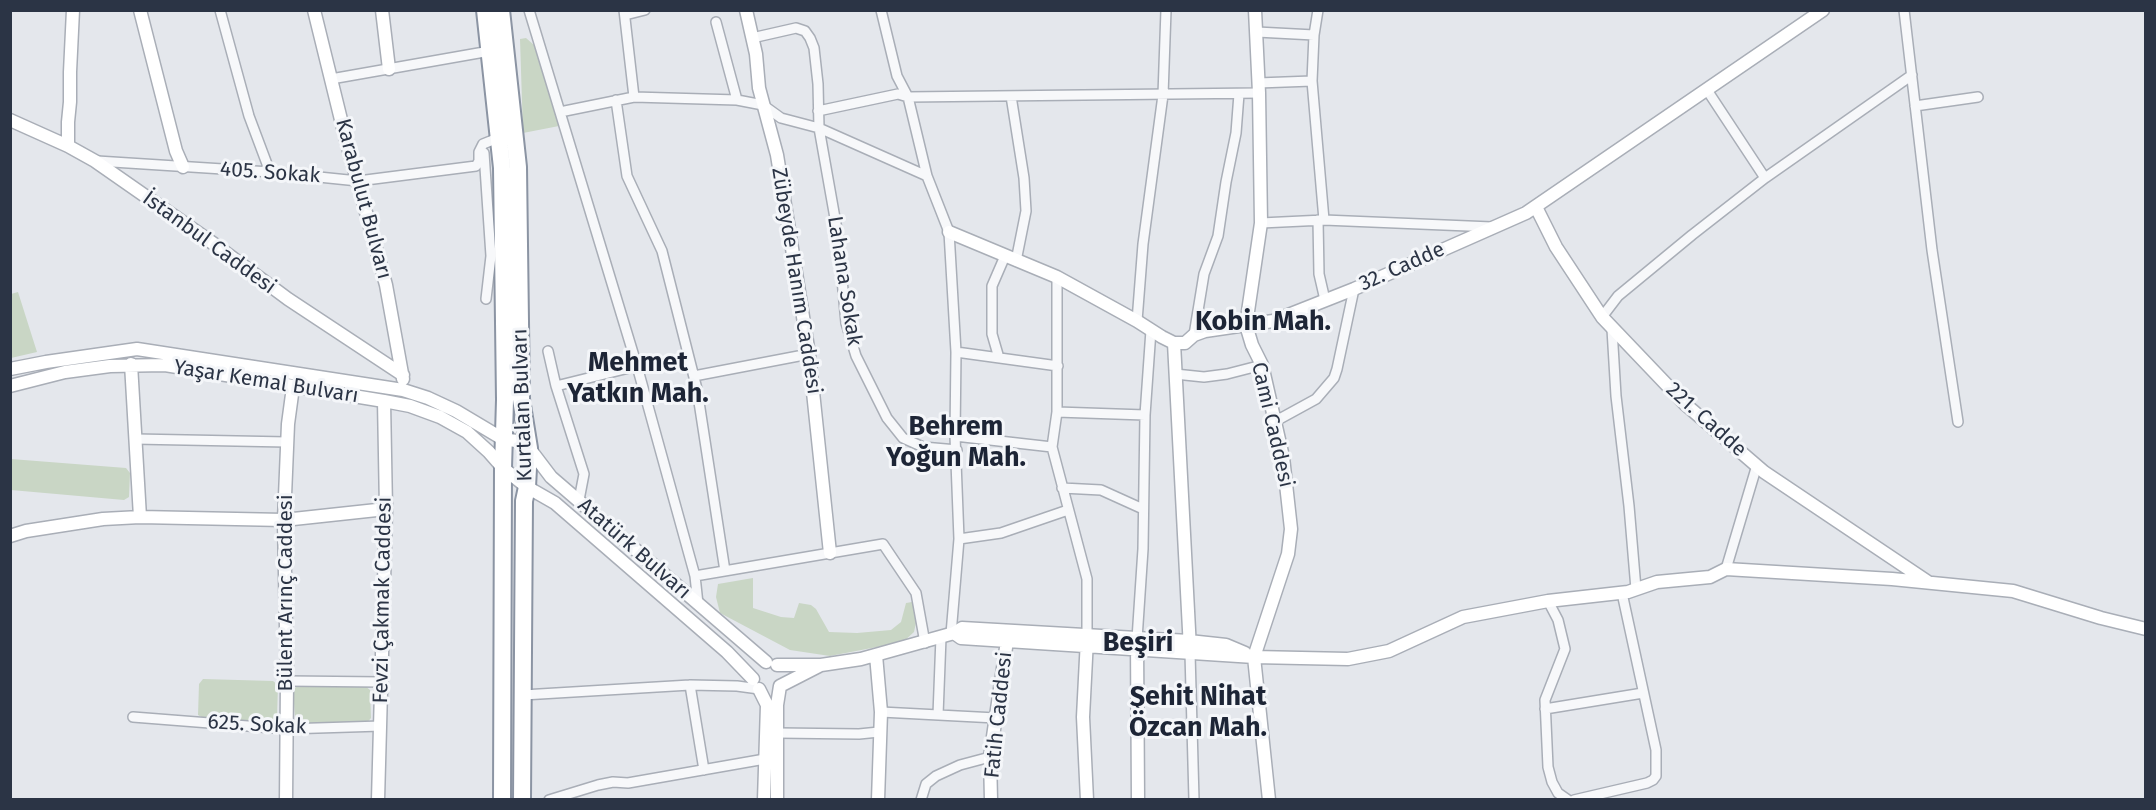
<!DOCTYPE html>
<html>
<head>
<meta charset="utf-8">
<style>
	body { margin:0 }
	#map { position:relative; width:2156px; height:810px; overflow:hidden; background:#e4e7ec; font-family:"Fira Sans",sans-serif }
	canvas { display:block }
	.frame { position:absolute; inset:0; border:12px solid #2b3445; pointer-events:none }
</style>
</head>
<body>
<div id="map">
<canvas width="2156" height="810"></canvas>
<div class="frame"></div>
</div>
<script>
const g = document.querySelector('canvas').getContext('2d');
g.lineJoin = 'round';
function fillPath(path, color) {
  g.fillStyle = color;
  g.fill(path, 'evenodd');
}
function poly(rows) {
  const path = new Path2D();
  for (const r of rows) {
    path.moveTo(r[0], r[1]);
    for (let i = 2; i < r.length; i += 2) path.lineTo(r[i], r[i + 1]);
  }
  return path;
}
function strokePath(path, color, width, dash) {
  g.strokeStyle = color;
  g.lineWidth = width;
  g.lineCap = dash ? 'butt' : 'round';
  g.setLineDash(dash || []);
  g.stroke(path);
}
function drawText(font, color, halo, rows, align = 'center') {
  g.font = font + ' "Fira Sans",sans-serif';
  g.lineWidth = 6;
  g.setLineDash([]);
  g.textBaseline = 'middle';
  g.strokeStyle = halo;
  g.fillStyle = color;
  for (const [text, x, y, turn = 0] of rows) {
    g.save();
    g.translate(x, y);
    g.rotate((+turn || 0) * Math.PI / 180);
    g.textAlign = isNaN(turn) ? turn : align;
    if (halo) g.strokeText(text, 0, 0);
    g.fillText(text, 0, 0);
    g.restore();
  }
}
const green = poly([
	[526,38,534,45,559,126,523,133,520,39],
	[18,292,37,352,11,358,11,294],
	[11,459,126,468,130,473,129,497,124,500,11,490],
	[753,578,753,608,781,617,794,618,799,603,811,605,816,609,829,632,857,633,891,630,901,622,906,603,912,602,917,618,914,632,903,642,830,656,790,650,720,613,716,597,718,584],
	[203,679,273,681,278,685,277,717,272,721,205,719,198,715,199,684],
	[298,685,364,685,370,690,371,718,365,725,302,724,295,718,293,690]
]);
const street = poly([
	[220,10,249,116,270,172],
	[529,10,637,366,695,576,698,604],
	[624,10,634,97],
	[881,10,897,76,908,97,927,176,949,232,956,352,955,436,959,539,951,634],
	[1318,10,1314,35,1312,81,1324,220],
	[1904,10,1932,250,1958,422],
	[625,15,645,10],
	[716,22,737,100],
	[1257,32,1314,35],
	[752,38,796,28,805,31,810,38,814,48,818,84,819,128,838,235,846,323,856,356,887,418,903,438,923,447,957,450],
	[331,79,490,51],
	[1258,83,1312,81],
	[1707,90,1765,178],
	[1011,96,1024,178,1026,211,1016,261],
	[616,100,627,176,662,251,697,389,725,571],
	[1915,106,1978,97],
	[818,111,898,94,908,97,1259,93],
	[560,112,634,97,737,100,763,105,781,118,819,128,927,176],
	[484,153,491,256,486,299],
	[97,161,270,172,358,181,476,166,479,161,479,152,483,144,498,138],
	[1318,220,1319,274,1325,300],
	[1261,223,1324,220,1492,227],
	[1057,277,1057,412,1052,447,1087,579,1087,635],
	[1602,317,1618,296,1692,235,1765,178,1912,75],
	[1137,321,1143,244,1163,95,1166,10],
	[1612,329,1616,396,1629,506,1636,589],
	[1194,335,1204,274,1218,236,1226,182,1236,133,1239,94],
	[548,351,556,386,584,474,579,500],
	[956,352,1058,366],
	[999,358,992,334,992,286,1005,256],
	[1175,374,1204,377,1227,374,1262,365],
	[694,376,809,354],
	[556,386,637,366],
	[1057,412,1145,415],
	[1274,422,1316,399,1334,378,1337,369,1354,289],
	[955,436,1052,447],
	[135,439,287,442],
	[1062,488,1101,490,1143,509],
	[959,539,1001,533,1068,510],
	[1726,569,1757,465],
	[695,576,883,544,916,593,925,643],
	[1548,601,1558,620,1565,649,1545,700,1548,767,1552,782,1558,793,1568,800],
	[1137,639,1143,549,1145,415,1151,330],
	[1190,653,1194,800],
	[287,681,382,682],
	[690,685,704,770],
	[523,695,690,685,737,686,759,689],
	[1545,709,1643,693],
	[881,712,996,718],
	[938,715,941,637],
	[133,717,286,729,381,726],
	[778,733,859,734,879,732],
	[549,800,598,785,613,782,628,783,765,759],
	[921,800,926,784,936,776,960,765,990,757],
	[1574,800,1647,783,1653,780,1656,776,1656,750,1622,593]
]);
const secondary = poly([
	[140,10,176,151,183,167],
	[314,10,345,136,386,285,403,379],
	[382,10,389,69],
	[746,10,756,54,759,88,777,155,809,354,830,553],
	[1255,10,1259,93,1261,223,1246,325,1252,345,1262,365,1283,457,1291,529,1288,554,1254,657,1269,800],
	[10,120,68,146,95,161,214,244,288,299,403,375],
	[68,146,68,122,70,102,70,72,73,10],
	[1536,207,1556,247,1602,317,1685,404,1764,472,1928,582],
	[949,232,1057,277,1137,321,1162,337,1174,343,1185,343,1194,335,1205,331,1273,321,1354,289,1526,213,1823,10],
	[1174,343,1190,649],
	[131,364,140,517],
	[10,369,46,362,137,349,403,390,428,398,456,411,503,439,516,441,529,448,551,477,766,662],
	[10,386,65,372,110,366,165,365,384,401,410,406,440,417,467,432,489,452,503,468,527,487,555,503,727,652,753,679],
	[10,536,26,531,103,519,140,517,284,520,386,509],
	[954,633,961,638,1254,657,1348,659,1389,651,1463,617,1548,601,1628,592,1657,582,1710,577,1726,569,1892,579,2013,591,2101,618,2146,629],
	[1137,642,1138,800],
	[876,655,881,712,878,800],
	[777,665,821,665,861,659,954,633,962,628,1189,641,1226,645,1245,653],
	[759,689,767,705,764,800],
	[286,800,287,681,284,520,288,424,293,387],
	[378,800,386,509,384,401],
	[777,800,777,705,780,686,819,666],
	[991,800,990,757,1008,634],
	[1087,800,1083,717,1087,639]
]);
const highway = poly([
	[485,10,502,168,505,400,503,468,502,800],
	[501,10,518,167,521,399,529,448,527,487,524,501,522,800]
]);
const streetNames = [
	["405. Sokak",270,173,4],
	["Karabulut Bulvarı",363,199,75],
	["İstanbul Caddesi",209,243,36],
	["32. Cadde",1402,267,-24],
	["Zübeyde Hanım Caddesi",796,281,81],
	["Lahana Sokak",844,281,81],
	["Yaşar Kemal Bulvarı",266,382,9],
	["Kurtalan Bulvarı",523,405,-92],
	["221. Cadde",1706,420,42],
	["Cami Caddesi",1272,425,77],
	["Atatürk Bulvarı",634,549,41],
	["Bülent Arınç Caddesi",286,593,-90],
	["Fevzi Çakmak Caddesi",383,600,-89],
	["Fatih Caddesi",999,715,-84],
	["625. Sokak",257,725,3]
];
const districtNames = [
	["Kobin Mah.",1263,322],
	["Mehmet",638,363],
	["Yatkın Mah.",638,394],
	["Behrem",956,427],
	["Yoğun Mah.",956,458],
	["Beşiri",1138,643],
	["Şehit Nihat",1198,697],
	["Özcan Mah.",1198,728]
];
fillPath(green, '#c9d6c5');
strokePath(street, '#a9aeb7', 12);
strokePath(secondary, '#a9aeb7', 15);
strokePath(highway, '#8b94a3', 20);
strokePath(street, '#f7f8fa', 9);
strokePath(secondary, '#fff', 12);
strokePath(highway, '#fff', 16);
drawText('21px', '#2b3445', '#f4f6f9', streetNames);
drawText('bold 27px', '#1d2536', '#f4f6f9', districtNames);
</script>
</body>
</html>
